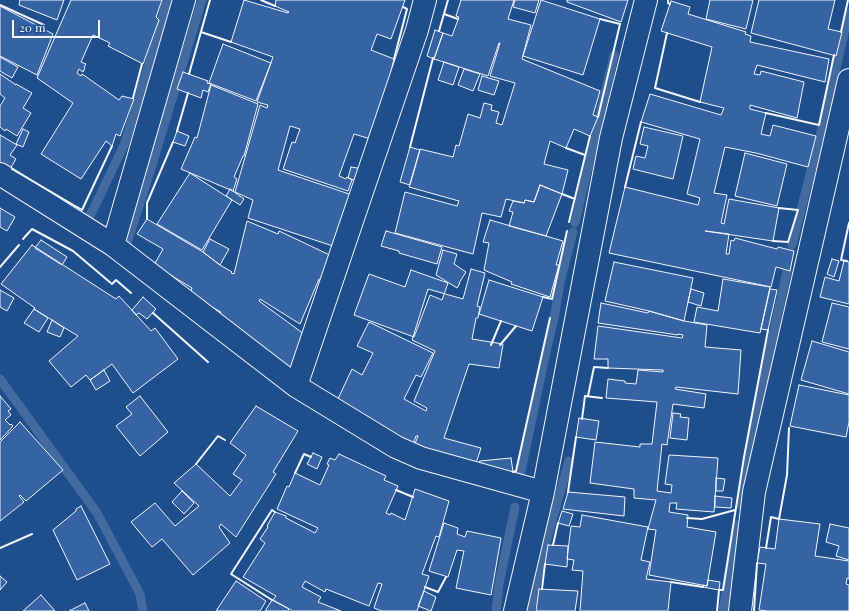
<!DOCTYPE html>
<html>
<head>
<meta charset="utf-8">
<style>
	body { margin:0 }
	#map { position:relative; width:849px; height:611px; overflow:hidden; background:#1f4e8c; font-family:"Playfair Display",serif }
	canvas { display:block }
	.scale { position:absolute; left:12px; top:20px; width:88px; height:18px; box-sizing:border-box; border:2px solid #f2f6ff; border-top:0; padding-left:5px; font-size:12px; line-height:14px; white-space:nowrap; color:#f2f6ff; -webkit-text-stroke:3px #1f4e8c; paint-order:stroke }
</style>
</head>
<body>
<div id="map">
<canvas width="849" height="611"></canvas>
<div class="scale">20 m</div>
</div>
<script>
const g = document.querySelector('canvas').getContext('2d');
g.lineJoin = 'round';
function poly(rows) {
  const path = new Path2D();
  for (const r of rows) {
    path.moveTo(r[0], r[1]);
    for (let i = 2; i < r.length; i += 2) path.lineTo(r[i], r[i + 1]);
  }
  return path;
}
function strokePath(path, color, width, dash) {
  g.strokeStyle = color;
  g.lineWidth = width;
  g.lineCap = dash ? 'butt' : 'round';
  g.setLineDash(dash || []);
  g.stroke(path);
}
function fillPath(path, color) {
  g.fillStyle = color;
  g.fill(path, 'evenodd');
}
const stream = poly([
	[819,140,849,13],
	[575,223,614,55],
	[83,226,92,212,124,145,136,109,167,0],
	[792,245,817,147],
	[124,252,149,175,202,0],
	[0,379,97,513,140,594,143,611],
	[521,471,544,361,555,313,560,283,573,232],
	[741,505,753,427,787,271],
	[496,611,499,584,515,507],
	[530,611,546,542,569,461],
	[723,611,737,525]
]);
const building = poly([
	[20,0,64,0,57,20,19,5,20,0],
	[71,0,162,0,156,17,159,20,143,64,108,46,110,43,93,35,81,62,86,64,84,67,85,68,83,72,79,69,77,73,81,76,82,74,119,100,122,96,134,99,120,136,116,134,112,146,106,141,81,179,41,154,73,103,37,78,71,0],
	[244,0,288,13,289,12,275,6,276,0,405,0,391,39,377,34,371,50,394,59,374,140,354,134,339,176,346,179,347,177,352,180,348,191,283,169,292,142,295,143,300,129,290,126,278,170,355,196,342,249,248,218,253,200,235,192,260,105,267,108,268,105,257,102,273,57,231,42,244,0],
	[461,0,514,0,508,19,531,25,522,59,600,91,593,115,598,117,590,136,574,129,566,148,550,141,544,164,568,170,562,194,540,185,534,202,525,200,524,203,506,199,501,217,482,213,473,254,395,233,405,192,457,206,459,201,409,187,420,149,453,157,456,145,459,146,468,114,480,118,484,103,492,105,491,110,499,112,496,123,502,125,515,83,490,76,500,43,499,43,488,76,434,59,443,33,452,36,459,17,456,16,461,0],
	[515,0,539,0,535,13,513,7,515,0],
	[541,0,600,19,583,75,523,56,541,0],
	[567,0,628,0,621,22,567,2,567,0],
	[710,0,753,0,746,29,706,19,710,0],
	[759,0,835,0,828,29,842,32,836,56,751,33,759,0],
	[671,1,690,7,688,14,746,32,745,34,751,36,750,42,829,59,825,82,757,65,754,74,760,75,761,71,804,82,797,118,750,105,750,109,766,113,761,134,770,136,773,125,816,136,808,167,756,153,725,147,714,193,727,195,721,223,724,224,729,199,779,208,773,241,705,231,729,234,726,254,729,254,731,240,734,241,735,238,777,249,778,247,794,251,790,271,776,267,771,287,609,253,625,187,698,205,700,198,687,194,700,139,641,122,650,94,721,115,724,108,700,102,712,47,661,31,671,1],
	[0,6,53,34,37,75,0,56,0,6],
	[435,30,443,33,434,59,427,56,435,30],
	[223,44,271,63,256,101,209,83,223,44],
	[0,57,18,67,12,78,0,71,0,57],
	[444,62,459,67,453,85,438,80,444,62],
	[464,69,480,74,473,91,458,85,464,69],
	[183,72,208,81,207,83,211,84,208,92,203,90,201,98,177,89,183,72],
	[0,74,16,85,16,84,32,93,23,108,31,113,17,136,6,129,5,131,0,127,0,106,5,98,0,94,0,74],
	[482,76,499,81,494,95,478,90,482,76],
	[211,85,258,104,244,156,243,156,234,177,237,179,233,191,181,169,195,137,197,138,211,85],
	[644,127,683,136,673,179,633,169,636,156,645,158,648,146,640,144,644,127],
	[23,129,29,132,23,147,16,144,23,129],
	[177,131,189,136,185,146,173,142,177,131],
	[0,135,17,145,10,155,16,159,7,174,0,170,0,135],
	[410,147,420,150,410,185,400,182,410,147],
	[745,153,787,164,777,206,735,196,745,153],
	[351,167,363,169,360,182,348,178,351,167],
	[190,173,232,200,202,250,157,224,190,173],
	[540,185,562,194,546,236,509,226,513,212,509,211,513,201,524,203,525,200,534,202,540,185],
	[230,189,244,199,240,205,226,196,230,189],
	[0,208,15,217,7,231,0,227,0,208],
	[147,219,203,252,220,265,232,272,231,273,234,274,247,221,278,234,279,231,336,258,324,281,319,279,300,324,260,299,259,301,308,337,292,375,217,321,221,312,189,295,192,288,154,265,163,249,137,234,147,219],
	[490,220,563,241,556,265,559,265,550,297,511,284,512,282,484,270,489,243,483,242,490,220],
	[386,231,442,247,437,264,399,253,399,251,381,246,386,231],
	[210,239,229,249,220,265,203,252,210,239],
	[41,240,67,257,62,265,35,248,41,240],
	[32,245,116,299,119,296,151,331,155,328,178,359,133,393,112,364,90,380,86,375,71,387,49,361,78,336,34,309,35,308,1,284,32,245],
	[443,250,457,254,454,264,466,272,459,283,460,283,457,288,436,275,443,250],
	[832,259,839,261,834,277,827,274,832,259],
	[844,261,849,262,849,304,820,297,825,277,839,281,844,261],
	[614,262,693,278,684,321,649,311,605,301,614,262],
	[471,269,485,273,477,306,480,307,478,318,476,318,472,339,503,344,499,368,469,364,444,438,481,448,475,466,413,449,418,436,416,436,411,450,337,401,352,369,362,375,373,353,357,346,369,322,433,353,421,377,416,375,404,399,426,411,427,408,414,401,435,351,412,340,428,289,463,299,471,269],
	[411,270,448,283,442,300,430,295,414,337,354,315,369,274,405,287,411,270],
	[723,279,770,287,760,333,694,322,697,307,718,311,723,279],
	[489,280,543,297,532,331,479,314,489,280],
	[691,289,704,293,701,306,688,302,691,289],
	[770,289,777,290,768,330,761,329,770,289],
	[0,290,14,298,7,311,0,307,0,290],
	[143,297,156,309,147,319,139,313,136,315,132,310,143,297],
	[601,303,648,313,649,311,684,321,707,325,705,347,741,350,738,394,676,387,675,389,706,394,704,408,673,404,667,445,662,444,657,491,671,493,672,485,665,484,669,455,718,458,714,512,676,509,677,503,670,503,669,512,688,515,687,527,716,532,707,586,649,575,656,530,648,529,656,500,634,498,634,489,590,483,595,442,640,447,640,444,652,444,657,402,606,398,608,379,625,381,625,383,636,384,638,370,663,372,663,370,608,368,608,359,594,359,598,326,682,338,683,335,678,334,678,335,598,323,601,303],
	[832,303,849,307,849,349,822,342,832,303],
	[34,309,48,318,39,332,24,323,34,309],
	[52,320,64,328,60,337,47,332,52,320],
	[812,341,849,352,849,394,801,380,812,341],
	[104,370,110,381,96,390,90,380,104,370],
	[799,385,849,395,849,422,846,437,790,426,799,385],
	[0,396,11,409,8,411,11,415,5,420,10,425,11,424,13,426,0,440,0,396],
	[140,396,168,432,140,456,116,426,132,414,126,407,140,396],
	[256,406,298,431,273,472,276,474,236,537,221,524,219,527,230,543,193,575,162,539,152,547,131,522,155,503,175,526,199,506,174,483,196,464,230,496,242,480,233,474,246,455,230,443,256,406],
	[673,413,681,414,680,417,689,418,687,440,670,438,673,413],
	[579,418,599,421,596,440,576,437,579,418],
	[20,422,63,470,26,501,20,495,19,496,24,502,0,521,0,442,20,422],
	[313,453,322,457,317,469,307,464,313,453],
	[339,454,386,476,384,480,398,486,386,513,390,515,391,513,405,520,415,489,449,501,439,537,436,536,422,574,429,576,417,611,382,611,374,608,382,584,378,583,369,606,326,589,325,592,305,581,302,587,321,597,318,602,341,611,293,611,273,600,276,596,243,577,265,543,260,539,268,527,267,526,275,512,286,516,286,518,315,533,318,528,277,509,287,486,289,487,295,473,320,485,329,465,327,464,330,458,335,460,339,454],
	[511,458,513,472,475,466,480,461,511,458],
	[716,478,725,479,723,491,716,491,716,478],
	[182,491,194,503,184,514,172,502,182,491],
	[568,492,625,497,624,516,563,509,568,492],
	[715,496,732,498,731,508,715,507,715,496],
	[81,506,110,564,77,580,53,530,76,511,76,509,81,506],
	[562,511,573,514,569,526,558,523,562,511],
	[582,515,648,527,641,560,650,562,646,579,671,582,668,611,580,611,583,571,572,570,574,560,567,559,571,526,580,527,582,515],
	[779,519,820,524,815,556,849,561,849,579,847,578,846,584,849,585,849,611,768,611,759,610,766,564,757,563,760,547,775,549,779,519],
	[444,523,458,528,457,534,465,537,467,531,501,538,491,595,456,588,464,551,457,550,448,577,429,571,444,523],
	[830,524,849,528,849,560,836,556,839,546,826,542,830,524],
	[548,545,568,546,567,567,545,564,548,545],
	[0,576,7,582,0,590,0,576],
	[708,580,720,582,719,590,703,587,703,585,707,586,708,580],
	[236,581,266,601,260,611,216,611,236,581],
	[539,589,578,591,575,611,536,611,539,589],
	[424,591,436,597,431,611,418,606,424,591],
	[41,595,55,611,23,611,41,595],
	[272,600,289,609,288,611,265,611,272,600],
	[85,603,89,611,69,611,85,603]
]);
const street = poly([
	[0,174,113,245,296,386,396,447,421,458,543,492],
	[113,245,184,0],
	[296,386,417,30,425,0],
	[515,611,543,492,611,138,646,0],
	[740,611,754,492,849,80]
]);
const wall = poly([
	[261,0,275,6],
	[668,0,668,3,670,4],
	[0,5,44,25],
	[444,14,458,19],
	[439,31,448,0],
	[201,32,231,42],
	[841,32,848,0],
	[667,33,655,88,700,102],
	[394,59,407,9,403,7],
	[189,74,210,0],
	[133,98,142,64],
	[766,113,819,125,834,55],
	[598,117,620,24,600,19],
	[177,131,188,93],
	[410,147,433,58],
	[566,148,585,155],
	[12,169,82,210,112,146],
	[625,187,641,122],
	[562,194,575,199],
	[147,219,147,203,173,142],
	[569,222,590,136],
	[23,239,32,229,73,251,112,284,116,280,131,293],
	[773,241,788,242,798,210,779,208],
	[847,261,841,260,849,223],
	[0,267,19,245],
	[543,297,552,299,567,231],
	[153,313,208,362],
	[491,345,501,321],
	[500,345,516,326],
	[588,396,594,367,608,368],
	[582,419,585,396,602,398],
	[196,464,218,436,225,440],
	[513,472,516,471,550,318],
	[295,473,304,454,311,457],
	[396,490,413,497],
	[568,492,576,437],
	[687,518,702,519,735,510],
	[553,545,558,523],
	[0,548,32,534],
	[766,548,771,517,779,519,787,475,789,428],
	[671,582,703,587],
	[425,587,438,592,446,577],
	[542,589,545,564],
	[272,600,231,574,272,510,275,512],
	[717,611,719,590,723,590,744,457,768,330],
	[754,611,757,563]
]);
strokePath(stream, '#446ba0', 9);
fillPath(building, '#3563a3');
strokePath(building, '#f2f6ff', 1);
strokePath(street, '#f2f6ff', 24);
strokePath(street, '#1f4e8c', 22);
strokePath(wall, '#f2f6ff', 2);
</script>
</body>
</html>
